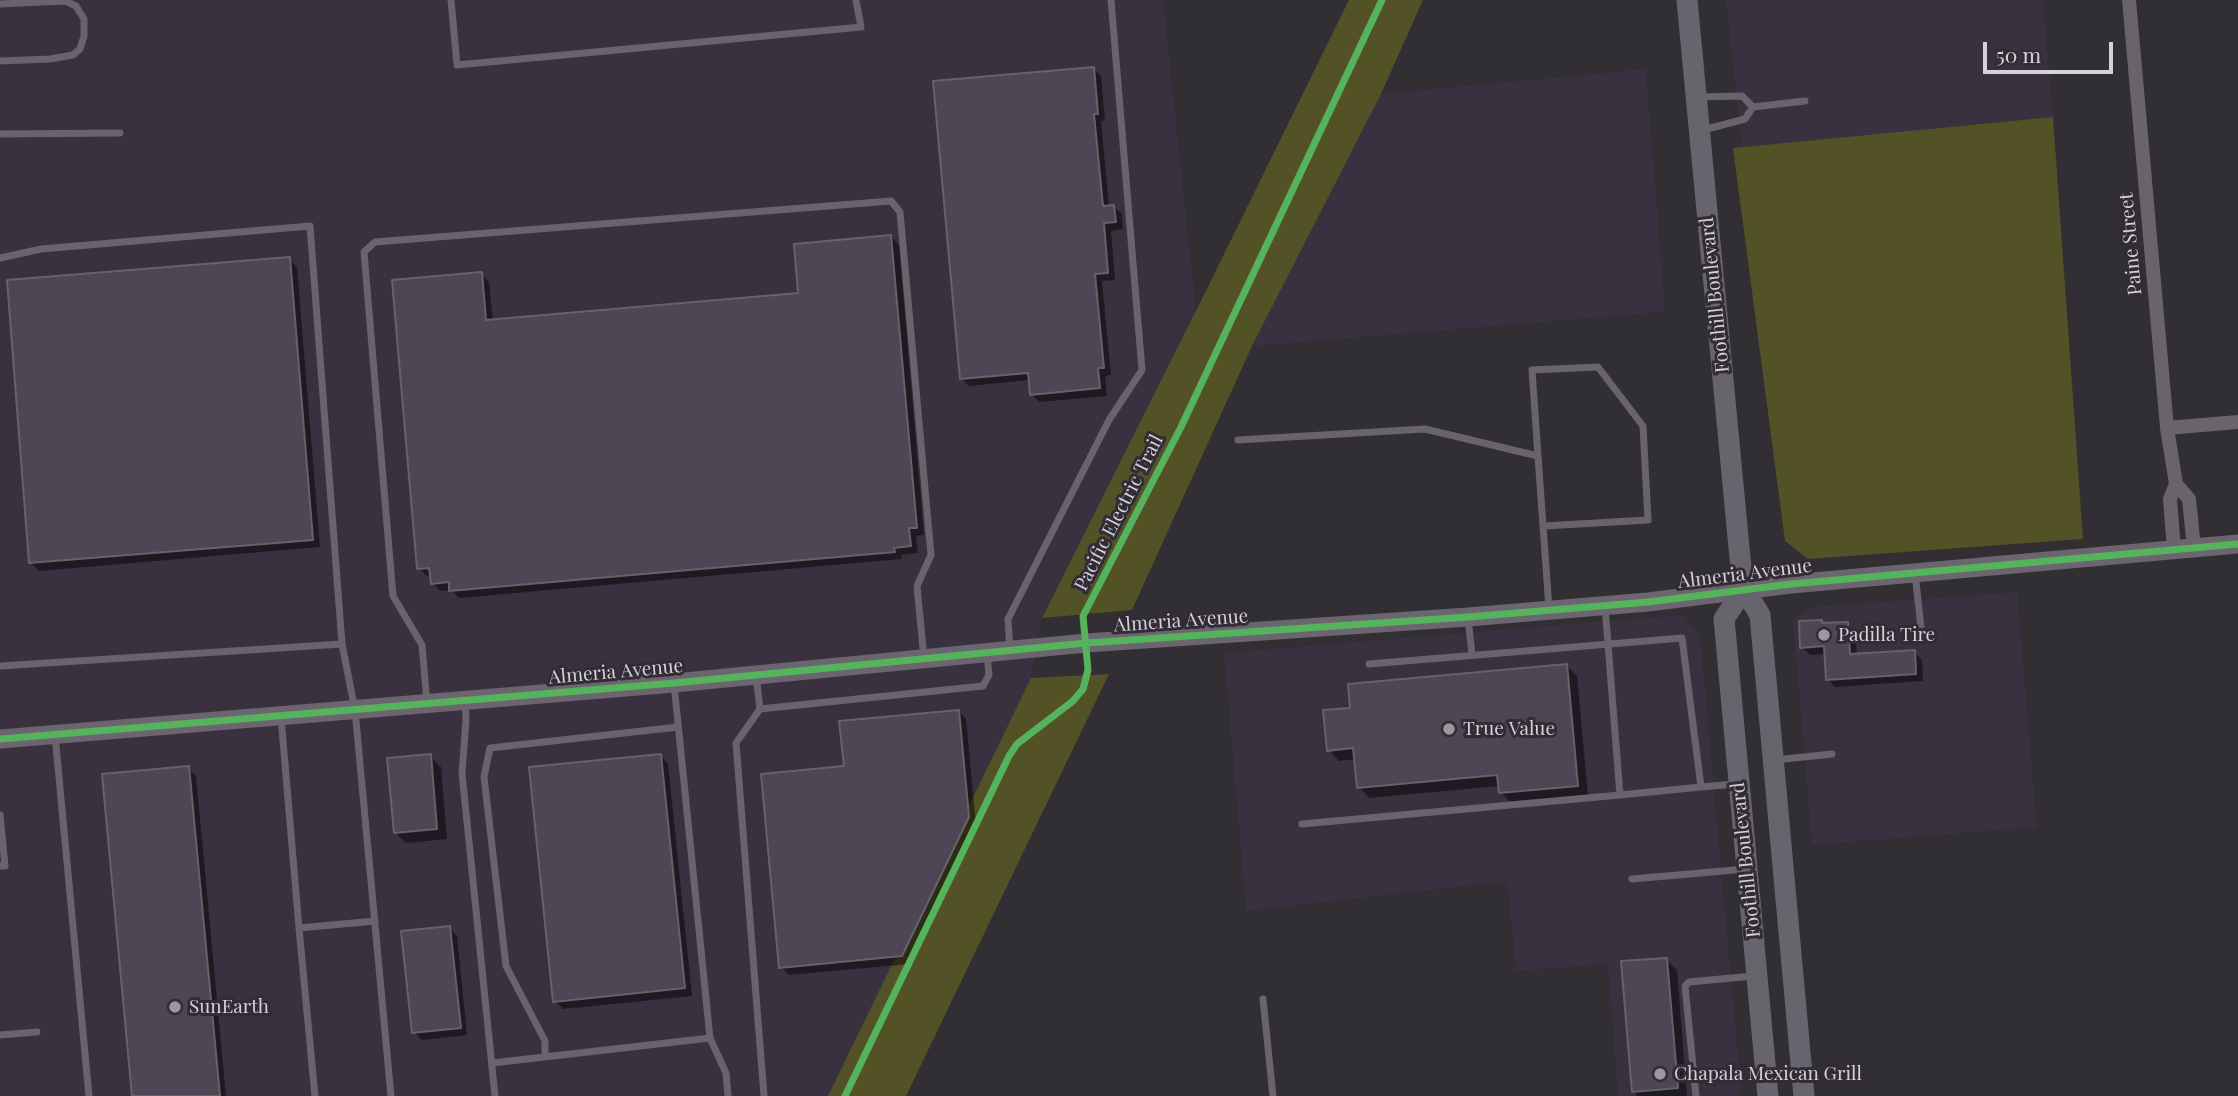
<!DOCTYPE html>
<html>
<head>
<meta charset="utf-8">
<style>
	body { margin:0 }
	#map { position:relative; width:2238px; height:1096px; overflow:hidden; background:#312e34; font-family:"Playfair Display",serif }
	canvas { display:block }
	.scale { position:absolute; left:1983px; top:42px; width:130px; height:32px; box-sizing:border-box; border:4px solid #d4d1d7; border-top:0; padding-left:9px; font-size:21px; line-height:24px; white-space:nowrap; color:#d4d1d7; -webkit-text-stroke:5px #322c36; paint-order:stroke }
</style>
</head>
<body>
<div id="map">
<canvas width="2238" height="1096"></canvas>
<div class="scale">50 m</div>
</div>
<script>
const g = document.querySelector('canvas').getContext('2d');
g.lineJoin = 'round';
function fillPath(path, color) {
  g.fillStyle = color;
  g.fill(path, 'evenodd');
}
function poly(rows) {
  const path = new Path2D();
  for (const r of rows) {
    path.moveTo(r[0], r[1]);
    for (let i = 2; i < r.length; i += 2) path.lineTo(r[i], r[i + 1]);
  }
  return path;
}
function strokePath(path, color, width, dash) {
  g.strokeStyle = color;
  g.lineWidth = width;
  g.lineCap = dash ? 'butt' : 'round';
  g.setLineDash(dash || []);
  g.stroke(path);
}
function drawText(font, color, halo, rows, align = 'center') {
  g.font = font + ' "Playfair Display",serif';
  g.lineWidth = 6;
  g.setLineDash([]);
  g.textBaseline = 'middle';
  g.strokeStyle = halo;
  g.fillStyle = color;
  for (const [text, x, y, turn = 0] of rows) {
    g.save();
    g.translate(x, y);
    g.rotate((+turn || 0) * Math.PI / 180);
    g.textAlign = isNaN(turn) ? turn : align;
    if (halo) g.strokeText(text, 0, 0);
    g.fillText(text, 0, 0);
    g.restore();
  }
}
const built = poly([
	[0,0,1163,0,1196,311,1042,618,1031,678,828,1096,0,1096],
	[1726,0,2043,0,2053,117,1742,147],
	[1646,69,1665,312,1252,346,1381,94],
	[2017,592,2037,827,1812,845,1793,619,1811,607],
	[1683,615,1700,634,1741,1091,1737,1096,1618,1096,1608,964,1516,971,1507,881,1246,911,1224,653]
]);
const green = poly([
	[1349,0,1423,0,1381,94,1252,346,1132,610,1042,618,1196,311],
	[2053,117,2083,539,1808,559,1785,541,1733,148],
	[1109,674,906,1096,828,1096,1031,678]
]);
const shadow = poly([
	[1093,68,1101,76,1105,121,1101,121,1109,207,1114,207,1122,214,1123,229,1111,231,1115,280,1102,281,1111,375,1105,376,1107,396,1039,402,1031,394,1030,380,969,386,961,378],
	[891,237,899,245,924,535,916,536,918,553,901,555,902,559,459,598,451,590,440,591,433,583,432,575,427,576,419,568,481,274,489,282,493,321,800,294],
	[289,259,297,267,320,547,39,571,31,563],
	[1821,622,1825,625,1847,624,1855,632,1857,655,1914,652,1922,660,1923,681,1835,687,1828,679,1826,654,1810,655,1802,647],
	[1566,665,1577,676,1588,796,1511,803,1501,792,1500,786,1369,798,1359,787,1356,759,1339,761,1329,750,1352,709],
	[959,711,966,719,976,825,910,964,789,975,781,967,846,768],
	[430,756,441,767,447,839,406,843,395,832],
	[661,756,668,764,692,996,563,1009,555,1001],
	[188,768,196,776,226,1096,134,1096],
	[449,928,457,936,467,1035,422,1040,414,1032],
	[1666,959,1677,970,1687,1096,1638,1096,1633,1091]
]);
const building = poly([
	[1094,67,1098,114,1094,114,1103,206,1114,205,1116,222,1104,223,1108,273,1095,274,1104,368,1098,368,1100,388,1030,395,1028,373,960,379,933,81,1094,67],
	[891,235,917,528,909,528,911,546,894,548,895,552,449,591,449,582,431,584,429,568,417,569,392,280,482,272,486,320,798,293,794,244,891,235],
	[290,257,313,540,29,563,7,280,290,257],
	[1822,620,1822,623,1848,622,1850,654,1915,650,1916,674,1826,680,1824,646,1800,648,1799,621,1822,620],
	[1567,664,1578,786,1499,793,1497,775,1357,788,1353,748,1327,751,1323,710,1350,708,1348,684,1567,664],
	[959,710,969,817,902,956,779,968,761,774,844,766,839,721,959,710],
	[431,754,437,829,394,833,387,758,431,754],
	[661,754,685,988,553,1002,529,767,661,754],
	[189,766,220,1096,132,1096,102,774,189,766],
	[450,926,461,1028,412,1033,401,931,450,926],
	[1667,958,1678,1088,1632,1092,1621,961,1667,958]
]);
const lane = poly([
	[451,0,457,65,861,27,856,0],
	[0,4,65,1,76,6,84,19,84,36,80,49,73,55,50,59,0,61],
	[1698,97,1742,96,1753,107,1745,119,1703,130],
	[1753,107,1805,101],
	[0,134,120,133],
	[0,258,41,249,310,226,342,644,0,666],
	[1238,440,1425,429,1538,456,1549,609],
	[1538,456,1532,370,1598,367,1643,426,1648,520,1544,526],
	[1915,573,1922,637],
	[1605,606,1620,795,1701,787],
	[1468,617,1472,655],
	[342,644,355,710,391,1096],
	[1010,650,1008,619,1109,420,1142,370,1111,0],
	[1369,664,1682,638,1701,787,1736,784],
	[756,675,760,709,736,743,764,1096],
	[674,684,710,1038,726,1073,728,1096],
	[465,701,466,720,462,773,495,1096],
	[427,703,422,645,393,596,364,252,375,242,891,201,900,212,931,555,917,586,924,659],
	[760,709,983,686,989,675,987,654],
	[281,717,299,928,375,921],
	[55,735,89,1096],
	[1775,760,1832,754],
	[0,815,5,866,0,866],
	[1302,824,1620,795],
	[1632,879,1746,869],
	[299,928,315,1096],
	[1263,999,1273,1096],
	[0,1035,37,1032],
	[545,1057,545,1041,506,966,484,777,490,748,678,727],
	[492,1063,710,1038],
	[1696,1096,1685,986,1689,982,1753,976]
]);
const street = poly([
	[2129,0,2167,428,2176,484,2170,499,2174,550],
	[2167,428,2238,422],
	[2176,484,2189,499,2194,548]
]);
const secondary = poly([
	[0,739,674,683,1086,643,1468,617,1648,602,1791,584,2238,544]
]);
const primary = poly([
	[1687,0,1740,558,1744,589,1760,615,1804,1096],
	[1744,589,1724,619,1768,1096]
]);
const cycleway = poly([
	[0,739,674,683,1086,643,1468,617,1648,602,1791,584,2238,544],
	[845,1096,1009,756,1017,744,1073,701,1083,689,1088,670,1083,616,1181,427,1382,0]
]);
const markers = [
	[1824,635,7,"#9b989e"],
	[1449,729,7,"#9b989e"],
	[175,1007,7,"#9b989e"],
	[1660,1074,7,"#9b989e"]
];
const streetNames = [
	["Paine Street",2131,244,-95],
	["Foothill Boulevard",1715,295,-96],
	["Pacific Electric Trail",1119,513,-63],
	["Almeria Avenue",1745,574,-7],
	["Almeria Avenue",1181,621,-4],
	["Almeria Avenue",616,672,-5],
	["Foothill Boulevard",1746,860,-96]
];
const poiNames = [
	["Padilla Tire",1838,635],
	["True Value",1463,729],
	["SunEarth",189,1007],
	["Chapala Mexican Grill",1674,1074]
];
fillPath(built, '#39313f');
fillPath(green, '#535226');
fillPath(shadow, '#0007');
fillPath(building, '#4e4555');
strokePath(building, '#656368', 2);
strokePath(lane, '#68636c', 7);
strokePath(street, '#68636c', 14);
strokePath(secondary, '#6b6570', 19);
strokePath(primary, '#68646e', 21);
strokePath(cycleway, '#56b35d', 7);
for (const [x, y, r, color] of markers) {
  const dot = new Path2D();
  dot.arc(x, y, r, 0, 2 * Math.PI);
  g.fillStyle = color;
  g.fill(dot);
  strokePath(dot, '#322c36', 2.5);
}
drawText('19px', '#d4d1d7', '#322c36', streetNames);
drawText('19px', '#d4d1d7', '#322c36', poiNames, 'left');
</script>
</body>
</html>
